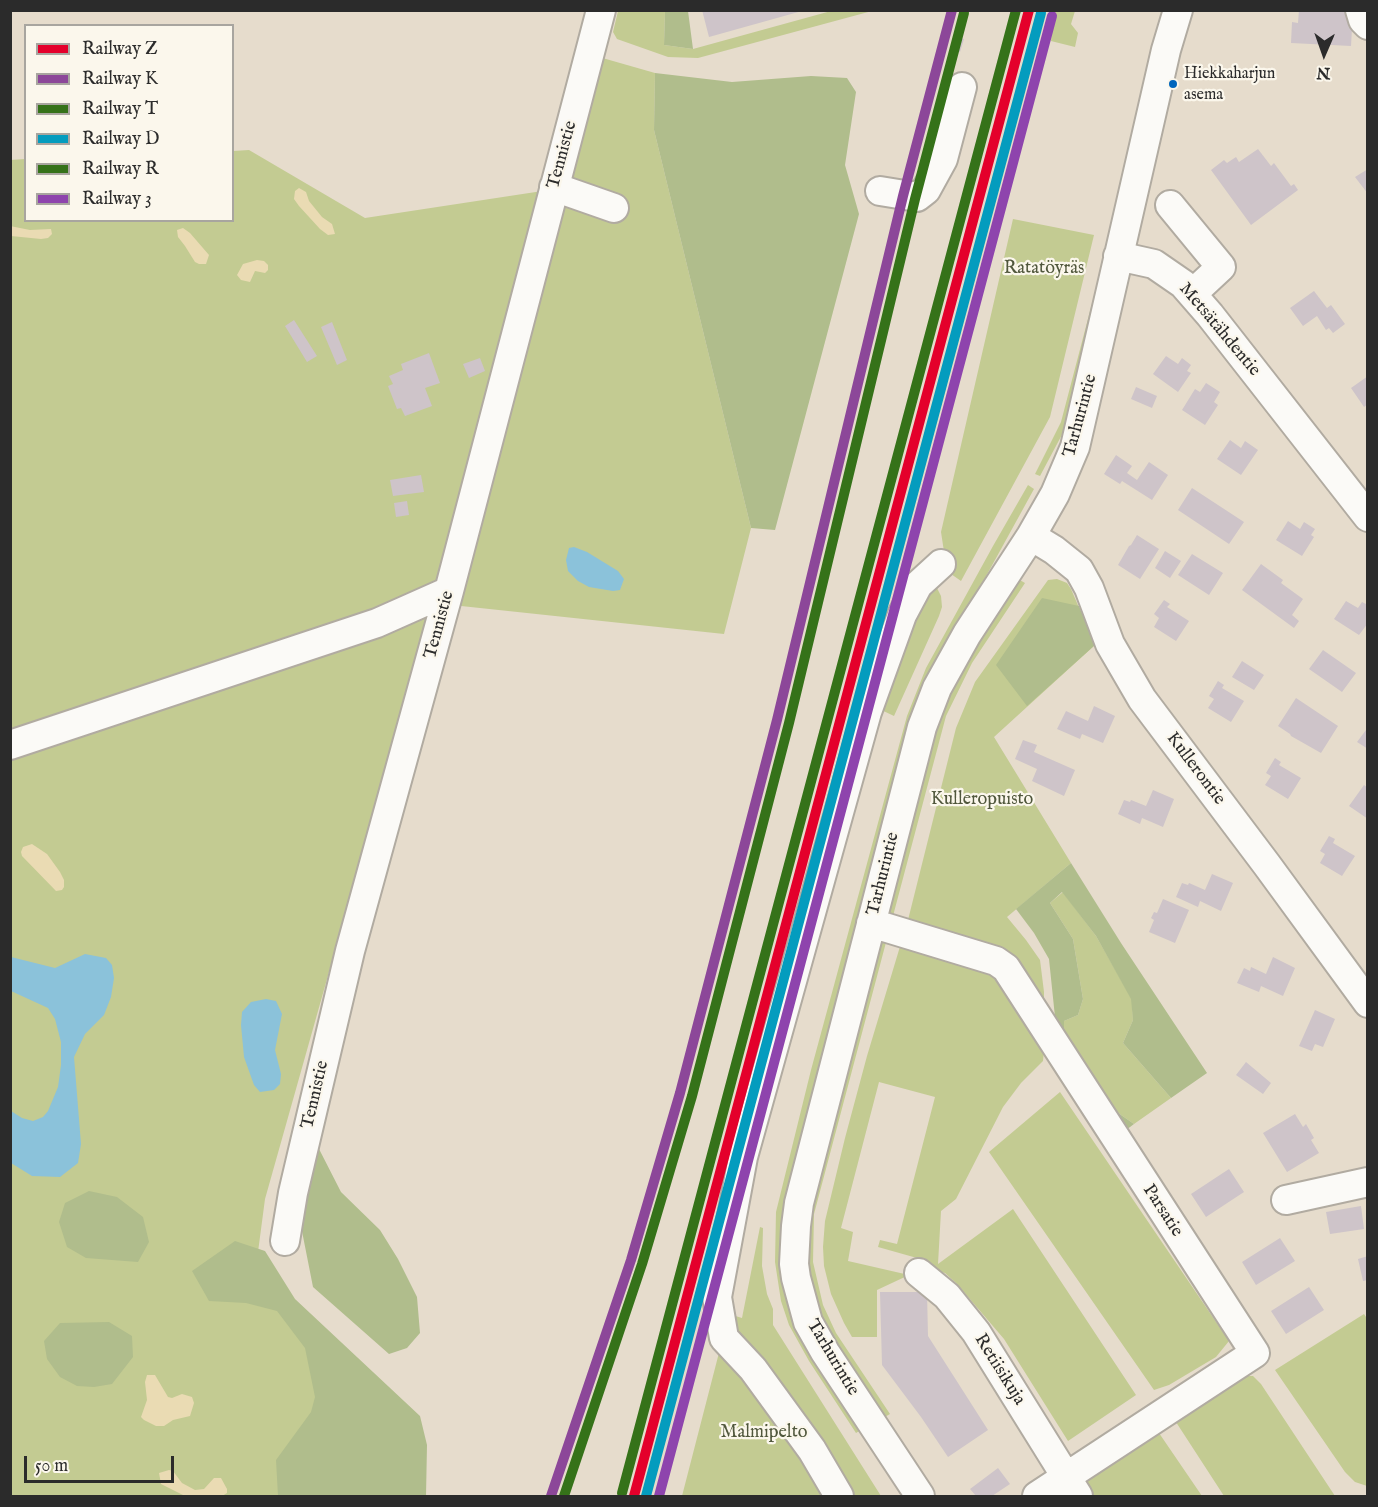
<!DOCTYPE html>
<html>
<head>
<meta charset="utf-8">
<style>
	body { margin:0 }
	#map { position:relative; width:1378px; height:1507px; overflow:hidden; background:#e6dccc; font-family:"IM FELL English",serif }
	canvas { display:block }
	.frame { position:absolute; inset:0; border:12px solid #2b2b2b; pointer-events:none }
	.legend { position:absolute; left:24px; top:24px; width:210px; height:198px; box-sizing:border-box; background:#fbf7ec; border:2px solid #a8a59f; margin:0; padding:8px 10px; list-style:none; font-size:18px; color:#2b2b2b }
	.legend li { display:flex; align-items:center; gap:12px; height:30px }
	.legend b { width:30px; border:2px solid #a8a59f }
	.north { position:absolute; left:1294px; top:24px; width:60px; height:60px; -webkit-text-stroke:4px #fbf7ec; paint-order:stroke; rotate:182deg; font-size:16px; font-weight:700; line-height:24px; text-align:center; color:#2b2b2b }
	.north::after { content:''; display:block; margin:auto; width:21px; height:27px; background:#2b2b2b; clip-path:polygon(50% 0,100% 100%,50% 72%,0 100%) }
	.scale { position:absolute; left:24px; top:1456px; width:150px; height:27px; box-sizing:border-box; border:3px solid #2b2b2b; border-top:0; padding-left:8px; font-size:18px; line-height:21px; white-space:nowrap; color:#2b2b2b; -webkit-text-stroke:4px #fbf7ec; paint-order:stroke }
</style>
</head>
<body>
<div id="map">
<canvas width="1378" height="1507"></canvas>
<div class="frame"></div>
<ul class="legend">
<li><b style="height:8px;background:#e4002b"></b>Railway Z</li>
<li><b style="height:8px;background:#8c4799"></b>Railway K</li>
<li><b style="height:8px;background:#357219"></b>Railway T</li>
<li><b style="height:8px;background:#049cbe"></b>Railway D</li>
<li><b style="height:8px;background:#357219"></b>Railway R</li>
<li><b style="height:8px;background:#8e44ad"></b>Railway 3</li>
</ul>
<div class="north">N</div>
<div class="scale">50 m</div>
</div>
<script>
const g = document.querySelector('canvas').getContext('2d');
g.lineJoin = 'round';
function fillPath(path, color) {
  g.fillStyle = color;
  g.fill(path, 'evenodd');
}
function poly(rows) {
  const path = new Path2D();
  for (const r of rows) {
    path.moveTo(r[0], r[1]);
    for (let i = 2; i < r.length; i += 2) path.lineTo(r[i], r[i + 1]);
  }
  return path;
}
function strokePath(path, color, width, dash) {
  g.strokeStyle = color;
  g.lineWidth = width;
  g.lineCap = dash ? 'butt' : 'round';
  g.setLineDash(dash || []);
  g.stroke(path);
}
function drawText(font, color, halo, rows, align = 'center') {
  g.font = font + ' "IM FELL English",serif';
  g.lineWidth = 4.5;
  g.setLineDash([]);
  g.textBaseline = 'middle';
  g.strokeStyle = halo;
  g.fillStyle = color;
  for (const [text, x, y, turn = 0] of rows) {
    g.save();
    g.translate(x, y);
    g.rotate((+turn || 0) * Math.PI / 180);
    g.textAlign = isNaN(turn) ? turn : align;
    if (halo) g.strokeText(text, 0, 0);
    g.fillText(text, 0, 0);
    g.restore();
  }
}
const green = poly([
	[618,11,665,11,664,45,693,49,831,11,872,11,698,58,668,57,617,39,613,32],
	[1053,11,1075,11,1071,24,1078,33,1075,47,1051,41],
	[599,57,655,73,654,130,751,528,724,634,433,603,265,1199,258,1252,399,1496,11,1496,10,160,25,159,26,220,232,220,233,151,249,150,365,218,562,188],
	[1013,219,1094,235,1050,417,961,581,951,574,945,558,941,532],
	[1107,246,1065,429,1040,476,1035,474,1061,422],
	[1028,485,1034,489,951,640,782,1226,861,1430,856,1433,809,1361,789,1325,781,1301,775,1262,776,1212,811,1070,907,716,926,668,993,546],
	[1018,579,1025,583,972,663,946,716,814,1214,813,1262,823,1305,836,1333,890,1414,883,1418,822,1325,806,1276,806,1214,934,725,955,678],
	[1057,579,1067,583,1071,589,1095,645,994,737,1071,863,1007,917,1026,940,1040,960,1044,992,1044,1051,1043,1061,1021,1083,1003,1107,956,1199,941,1211,938,1264,1013,1209,1136,1395,1068,1441,1004,1339,957,1284,945,1273,912,1265,917,1258,878,1247,880,1240,897,1244,935,1097,879,1082,841,1228,853,1232,848,1261,909,1275,877,1290,877,1337,852,1337,844,1323,831,1294,824,1266,823,1247,825,1221,845,1138,867,1056,908,920,956,728,975,682,1048,580],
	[934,587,937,588,941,596,942,607,939,616,894,716,875,707,903,628],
	[1063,892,1096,936,1132,999,1133,1020,1123,1043,1171,1098,1134,1124,1074,1082,1064,1043,1064,1021,1078,1015,1083,999,1073,939,1050,903],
	[1060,1092,1229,1341,1216,1357,1169,1385,1154,1390,989,1152],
	[760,1227,763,1228,762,1266,767,1294,773,1309,773,1325,881,1496,682,1496,729,1314,742,1318],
	[1364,1314,1368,1320,1367,1486,1355,1482,1345,1472,1275,1370],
	[1246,1376,1253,1376,1261,1384,1335,1496,1224,1496,1174,1419],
	[1159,1433,1202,1496,1093,1496,1086,1486,1085,1479]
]);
const forest = poly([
	[665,11,688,11,693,49,664,45],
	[655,73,732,82,811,76,847,78,856,92,845,165,859,214,775,530,751,528,654,130],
	[1042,598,1079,606,1095,645,1027,706,996,665],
	[1071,863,1121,943,1207,1073,1171,1098,1123,1043,1133,1020,1131,999,1096,936,1062,892,1050,903,1073,939,1083,999,1078,1015,1064,1021,1064,1043,1074,1082,1134,1124,1122,1133,1072,1085,1059,1069,1056,1059,1055,1017,1049,959,1034,933,1016,909],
	[318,1147,341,1192,380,1230,398,1259,417,1297,420,1333,407,1348,389,1354,313,1287,299,1216],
	[89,1191,117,1197,143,1217,149,1242,138,1262,86,1258,67,1247,59,1222,65,1203],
	[235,1241,265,1251,295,1299,420,1416,427,1445,426,1496,278,1496,276,1460,311,1412,315,1397,305,1348,277,1311,246,1303,209,1301,192,1271],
	[109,1322,132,1336,133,1357,112,1384,94,1387,77,1386,60,1377,47,1359,44,1341,60,1323]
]);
const sand = poly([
	[299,188,306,192,309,201,322,217,332,224,335,234,328,235,320,229,299,206,294,199,295,191],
	[10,226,30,230,51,229,52,234,48,238,41,239,11,236],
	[183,228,190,233,209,255,206,264,199,264,195,262,185,246,178,237,177,230],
	[257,260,264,261,268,265,268,270,265,273,255,271,250,282,241,280,237,275,243,264],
	[32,844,47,854,60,872,64,880,64,887,62,890,56,891,22,856,21,852,23,847],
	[147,1375,155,1375,168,1397,172,1398,182,1394,192,1397,194,1403,190,1416,173,1420,164,1426,156,1426,144,1420,141,1417,147,1400,145,1382],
	[169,1470,173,1471,182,1483,195,1490,204,1489,214,1478,221,1478,227,1489,227,1493,222,1496,185,1496,161,1484,159,1473]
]);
const water = poly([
	[574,547,587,552,618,571,624,579,620,590,613,591,589,587,578,581,568,571,566,560,569,548],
	[85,954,106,958,112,965,114,978,111,997,104,1015,85,1034,74,1057,81,1144,78,1163,60,1177,32,1176,11,1163,11,1111,22,1118,33,1121,43,1117,48,1111,58,1087,61,1065,61,1042,55,1019,48,1008,11,991,11,957,55,968],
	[266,999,276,1001,282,1014,275,1050,281,1074,280,1084,274,1090,260,1092,254,1085,244,1057,241,1025,242,1012,251,1002]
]);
const building = poly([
	[702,10,802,10,802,11,709,37],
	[1299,10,1353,10,1351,46,1291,43,1292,22,1298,23],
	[954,37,964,39,960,52,951,50],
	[1258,149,1271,166,1274,163,1291,186,1294,184,1298,190,1251,225,1211,170,1224,160,1227,163,1236,157,1239,162],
	[1368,169,1368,194,1355,177],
	[1314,291,1327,308,1331,305,1345,324,1333,333,1329,328,1326,330,1317,316,1303,326,1290,308],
	[294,320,317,356,307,362,285,326],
	[332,322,347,360,337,365,321,327],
	[429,353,440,383,425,388,432,406,405,416,401,408,397,409,388,386,393,384,389,376,403,370,401,364],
	[1166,356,1178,364,1182,358,1191,365,1187,371,1191,373,1178,392,1153,374],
	[480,358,485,371,469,378,463,364],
	[1368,376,1368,404,1364,407,1351,388],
	[1206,383,1220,392,1214,402,1218,405,1205,425,1182,410,1195,389,1200,392],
	[1136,387,1157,396,1152,408,1131,399],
	[1230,440,1241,448,1245,441,1258,450,1241,475,1217,459],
	[1116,455,1132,466,1127,473,1137,480,1149,462,1168,475,1152,500,1122,481,1120,484,1104,474],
	[421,475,424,492,393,496,390,480],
	[1192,488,1244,522,1229,544,1178,510],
	[407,501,409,515,396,517,394,503],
	[1288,521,1300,529,1304,522,1315,529,1311,535,1314,537,1302,556,1276,540],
	[1137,535,1159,549,1140,579,1118,565,1129,546,1131,545],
	[1165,551,1181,561,1170,578,1155,568],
	[1192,554,1223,573,1209,595,1178,575],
	[1261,564,1283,580,1281,583,1303,599,1292,615,1299,621,1294,628,1242,590],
	[1164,600,1170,604,1167,607,1189,621,1176,641,1154,627,1159,618,1154,614],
	[1346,601,1358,608,1362,602,1368,605,1368,623,1359,635,1334,619],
	[1323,650,1356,673,1342,692,1309,669],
	[1242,661,1264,675,1254,690,1232,677],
	[1218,681,1224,685,1222,688,1244,701,1231,722,1208,708,1214,699,1209,696],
	[1296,698,1338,726,1321,753,1291,736,1290,734,1278,726],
	[1094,706,1115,716,1103,743,1082,734,1080,739,1057,729,1066,711,1088,721],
	[1366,730,1368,731,1368,749,1357,742],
	[1023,740,1037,745,1034,752,1075,770,1064,796,1032,781,1037,769,1015,759],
	[1275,758,1281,762,1279,765,1301,778,1288,799,1265,785,1271,776,1266,773],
	[1364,785,1368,788,1368,819,1349,806],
	[1153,790,1174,799,1163,827,1142,818,1140,824,1118,814,1124,800,1130,802,1131,800,1146,806],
	[1329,836,1335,839,1333,843,1355,856,1342,876,1320,863,1325,854,1320,851],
	[1212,874,1233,883,1221,911,1200,901,1198,907,1176,897,1182,883,1188,885,1189,883,1205,890],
	[1163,899,1189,910,1175,943,1149,932,1154,920,1151,918,1154,912,1157,913],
	[1273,957,1295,968,1283,996,1261,986,1259,992,1237,983,1244,968,1250,971,1251,967,1266,974],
	[1315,1010,1335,1019,1323,1047,1315,1044,1312,1051,1299,1046],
	[1246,1062,1271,1083,1263,1094,1236,1075],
	[1295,1114,1303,1127,1306,1124,1314,1138,1311,1140,1319,1153,1287,1172,1263,1133],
	[1229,1169,1244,1192,1206,1217,1191,1194],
	[1361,1206,1364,1229,1330,1234,1326,1212],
	[1280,1238,1295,1261,1256,1285,1242,1262],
	[1368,1256,1368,1280,1363,1281,1358,1259],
	[1309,1287,1324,1310,1286,1334,1271,1311],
	[880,1292,927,1292,928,1336,988,1430,948,1457,921,1417,882,1365],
	[998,1468,1010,1484,992,1496,976,1496,970,1489]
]);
const minor = poly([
	[1360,10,1363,20,1368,25],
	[554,187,614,208],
	[880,191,917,197,926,190,943,159,962,87],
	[1170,205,1221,267,1192,294],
	[1118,256,1154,264,1183,284,1210,315,1368,517],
	[1031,536,1054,550,1079,570,1089,588,1110,644,1142,699,1267,865,1368,1003],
	[10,745,377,623,449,591],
	[871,923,996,961,1006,968,1255,1353,1037,1496],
	[1286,1200,1368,1182],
	[285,1241,293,1193,350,951,449,591,601,10],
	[919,1273,947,1296,976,1332,1078,1496],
	[839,1496,812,1450,753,1369,724,1338,717,1297,743,1157,867,712,902,615,918,585,941,564],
	[920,1496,825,1352,808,1322,796,1278,794,1264,796,1226,799,1203,922,727,937,688,967,634,1031,536,1055,494,1075,447,1166,50,1178,10]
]);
const rail1 = poly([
	[634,1496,1029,10]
]);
const rail2 = poly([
	[551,1496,631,1260,680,1093,777,720,903,196,952,10]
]);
const rail3 = poly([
	[564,1496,642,1264,692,1096,789,723,915,199,964,13]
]);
const rail4 = poly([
	[646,1496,1041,13]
]);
const rail5 = poly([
	[622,1493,1016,10]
]);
const rail6 = poly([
	[659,1496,1052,16]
]);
const markers = [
	[1173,84,5,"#0065bd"]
];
const busNames = [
	["Hiekkaharjun",1184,75],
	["asema",1184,96]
];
const streetNames = [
	["Tennistie",563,155,-75],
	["Metsätähdentie",1219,330,50],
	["Tarhurintie",1081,416,-75],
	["Tennistie",440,625,-75],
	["Kullerontie",1195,769,53],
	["Tarhurintie",884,874,-76],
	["Tennistie",316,1095,-77],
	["Parsatie",1162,1211,57],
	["Tarhurintie",832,1358,59],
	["Retiisikuja",999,1370,58]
];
const parkNames = [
	["Ratatöyräs",1044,269],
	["Kulleropuisto",982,800],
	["Malmipelto",764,1433]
];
fillPath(green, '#c3cb92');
fillPath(forest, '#b0bd8c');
fillPath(sand, '#eadbb3');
fillPath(water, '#8bc2da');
fillPath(building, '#cec4c9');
strokePath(minor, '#b1aba1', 32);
strokePath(minor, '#fbfaf7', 28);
strokePath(rail1, '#e4002b', 10);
strokePath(rail2, '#8c4799', 10);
strokePath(rail3, '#357219', 10);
strokePath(rail4, '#049cbe', 10);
strokePath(rail5, '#357219', 10);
strokePath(rail6, '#8e44ad', 10);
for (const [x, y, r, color] of markers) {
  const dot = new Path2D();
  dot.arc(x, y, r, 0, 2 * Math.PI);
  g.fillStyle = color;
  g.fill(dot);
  strokePath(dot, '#fbf7ec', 2);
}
drawText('16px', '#2b2b2b', '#fbf7ec', busNames, 'left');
drawText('18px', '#2b2b2b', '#fbf7ec', streetNames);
drawText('18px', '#50573c', '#fbf7ec', parkNames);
</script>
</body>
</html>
